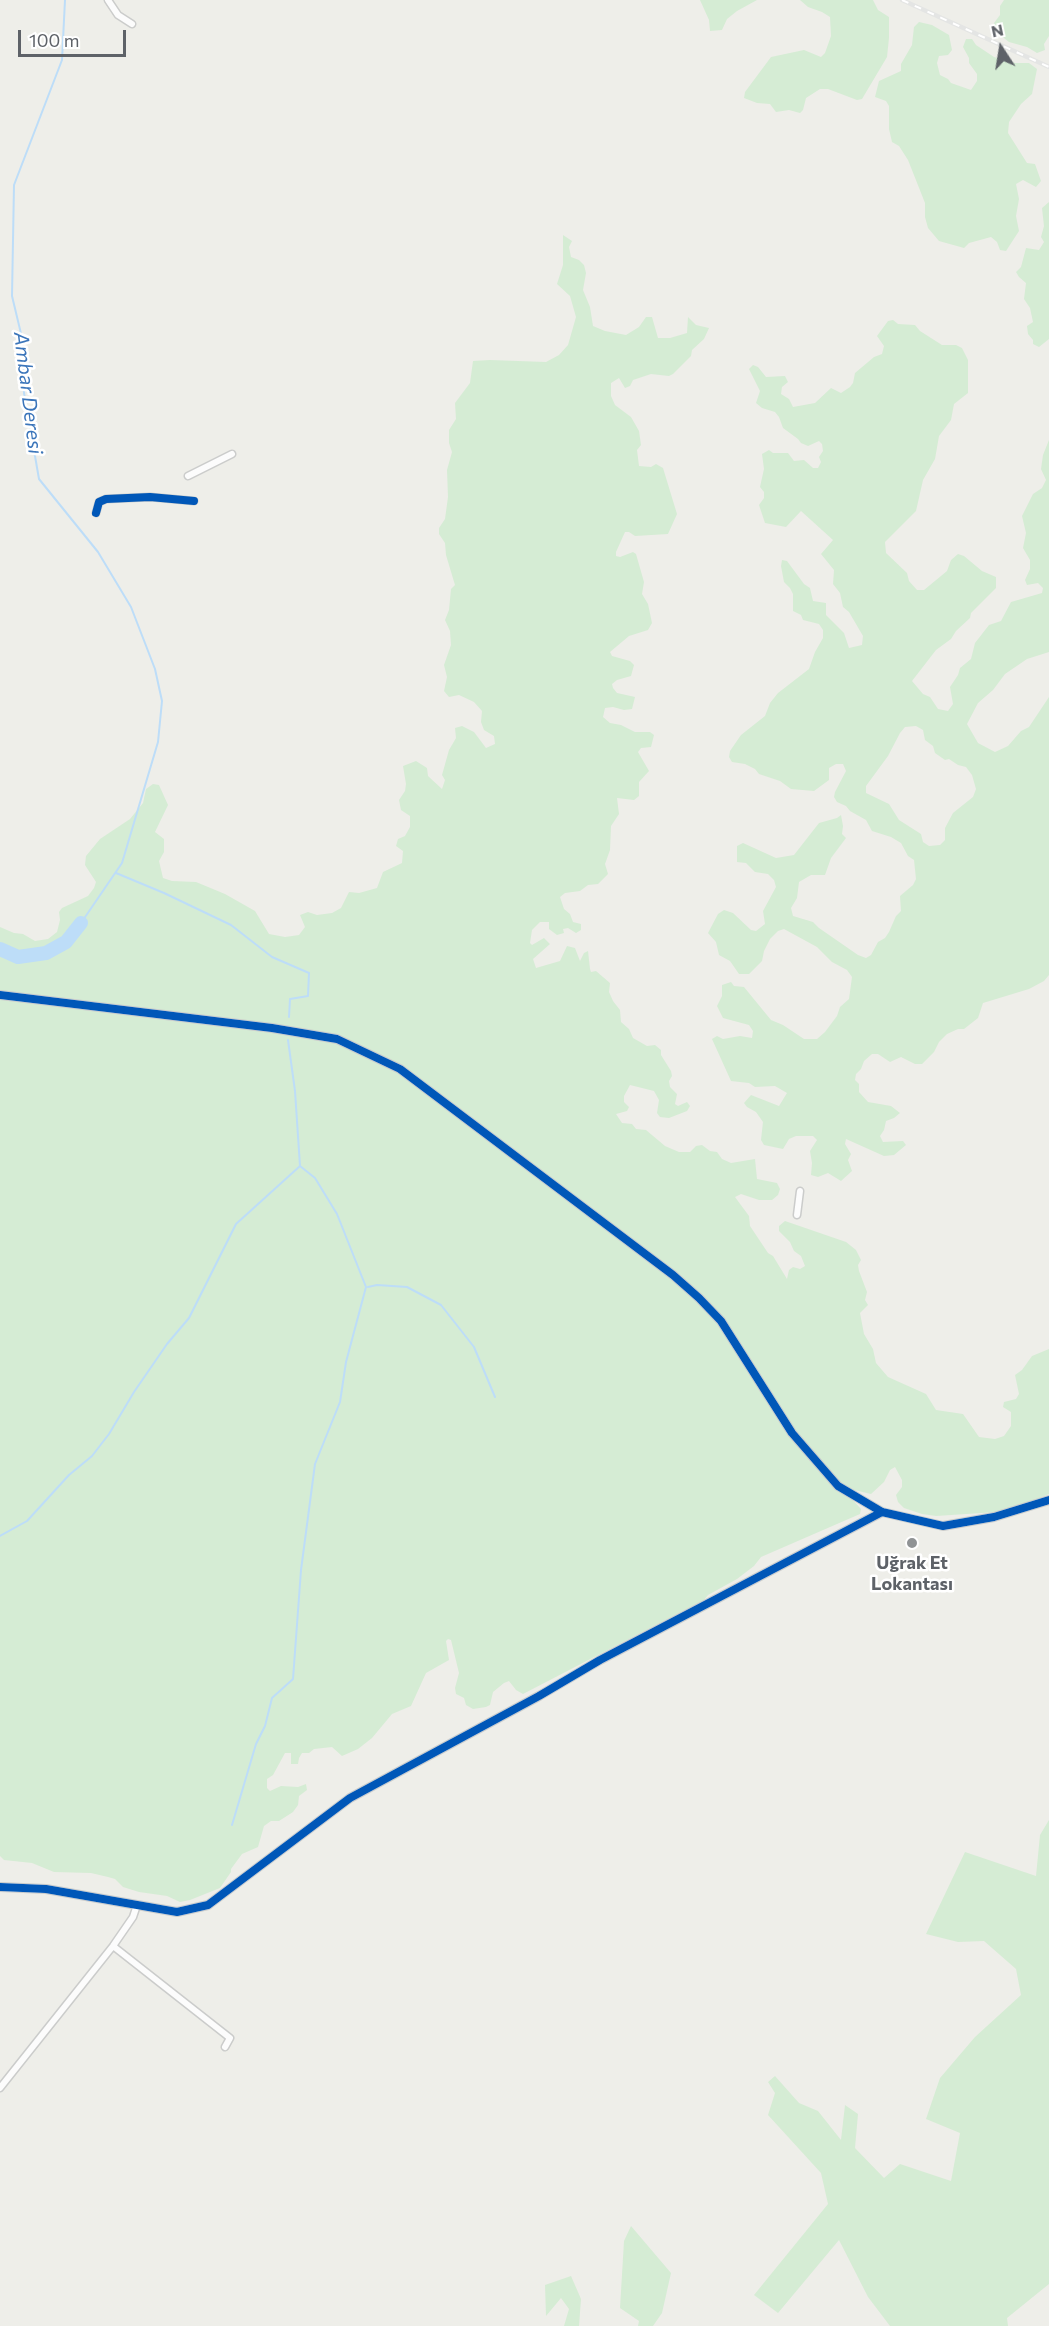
<!DOCTYPE html>
<html>
<head>
<meta charset="utf-8">
<style>
	body { margin:0 }
	#map { position:relative; width:1049px; height:2326px; overflow:hidden; background:#eeeee9; font-family:Commissioner,sans-serif }
	canvas { display:block }
	.north { position:absolute; left:971px; top:18px; width:60px; height:60px; -webkit-text-stroke:4px #fff; paint-order:stroke; rotate:348deg; font-size:16px; font-weight:700; line-height:24px; text-align:center; color:#5e6268 }
	.north::after { content:''; display:block; margin:auto; width:21px; height:27px; background:#5e6268; clip-path:polygon(50% 0,100% 100%,50% 72%,0 100%) }
	.scale { position:absolute; left:18px; top:30px; width:108px; height:27px; box-sizing:border-box; border:3px solid #5e6268; border-top:0; padding-left:8px; font-size:18px; line-height:21px; white-space:nowrap; color:#5e6268; -webkit-text-stroke:4px #fff; paint-order:stroke }
</style>
</head>
<body>
<div id="map">
<canvas width="1049" height="2326"></canvas>
<div class="north">N</div>
<div class="scale">100 m</div>
</div>
<script>
const g = document.querySelector('canvas').getContext('2d');
g.lineJoin = 'round';
function fillPath(path, color) {
  g.fillStyle = color;
  g.fill(path, 'evenodd');
}
function poly(rows) {
  const path = new Path2D();
  for (const r of rows) {
    path.moveTo(r[0], r[1]);
    for (let i = 2; i < r.length; i += 2) path.lineTo(r[i], r[i + 1]);
  }
  return path;
}
function strokePath(path, color, width, dash) {
  g.strokeStyle = color;
  g.lineWidth = width;
  g.lineCap = dash ? 'butt' : 'round';
  g.setLineDash(dash || []);
  g.stroke(path);
}
function drawText(font, color, halo, rows, align = 'center') {
  g.font = font + ' Commissioner,sans-serif';
  g.lineWidth = 5;
  g.setLineDash([]);
  g.textBaseline = 'middle';
  g.strokeStyle = halo;
  g.fillStyle = color;
  for (const [text, x, y, turn = 0] of rows) {
    g.save();
    g.translate(x, y);
    g.rotate((+turn || 0) * Math.PI / 180);
    g.textAlign = isNaN(turn) ? turn : align;
    if (halo) g.strokeText(text, 0, 0);
    g.fillText(text, 0, 0);
    g.restore();
  }
}
const green = poly([
	[757,0,737,11,727,19,722,30,710,31,709,20,700,0],
	[800,0,873,0,878,10,889,17,889,38,887,57,862,99,857,100,828,89,820,89,806,98,803,110,800,113,789,110,776,112,770,104,757,103,744,98,745,92,771,57,804,50,821,57,825,53,831,36,830,17,822,12,808,7],
	[1004,0,1049,0,1049,36,1044,44,1045,50,1037,53,1027,47,1009,42,995,31,994,23,1000,15,1000,6],
	[919,22,932,25,949,35,952,50,948,55,939,56,937,63,940,75,948,79,951,83,971,90,977,81,977,74,969,63,969,58,963,47,966,39,972,39,976,45,994,57,1015,63,1029,63,1037,69,1032,94,1021,104,1009,122,1008,133,1027,163,1035,164,1041,181,1036,187,1023,180,1016,184,1019,199,1016,216,1019,231,1006,251,1000,250,997,242,991,237,969,243,964,248,939,241,928,228,925,217,925,203,908,160,899,146,892,142,889,129,889,106,886,101,875,97,879,81,901,71,901,64,912,45,914,27],
	[1049,202,1049,339,1039,347,1033,344,1033,340,1028,334,1027,326,1033,322,1030,308,1024,299,1026,283,1019,277,1016,272,1021,267,1026,248,1039,250,1044,242,1041,237,1044,226,1042,208],
	[563,235,572,241,569,247,571,257,579,260,584,265,586,273,583,290,590,307,593,326,605,331,626,335,639,327,646,317,652,317,658,338,670,338,687,333,688,317,696,325,709,328,704,339,692,350,691,356,673,374,669,376,651,374,633,380,630,386,625,388,619,378,611,383,611,396,615,405,631,417,639,431,641,445,637,450,639,466,651,467,656,464,663,468,677,514,668,534,635,536,629,532,625,532,616,552,616,556,620,557,633,552,636,554,644,582,642,594,648,604,652,623,648,630,629,636,610,652,612,656,630,661,634,665,631,676,617,680,612,684,613,688,617,693,635,697,632,709,624,710,613,707,605,708,603,717,610,723,621,725,635,732,650,732,654,735,651,747,641,748,638,752,649,771,639,782,639,796,634,800,617,798,619,814,611,826,610,850,605,864,608,874,598,884,588,885,580,891,565,893,560,897,564,909,570,914,573,922,581,924,581,930,576,933,568,928,563,929,564,933,557,935,549,929,549,922,540,922,532,930,530,943,532,945,544,938,550,944,533,959,536,968,560,961,567,946,575,948,580,961,584,953,588,951,590,969,591,972,596,971,610,983,609,992,613,1001,620,1010,621,1022,629,1029,633,1038,647,1046,655,1045,661,1050,661,1055,671,1071,672,1076,669,1081,670,1087,677,1094,675,1104,678,1106,687,1102,690,1106,687,1111,669,1118,660,1117,657,1113,659,1100,654,1091,630,1085,624,1096,624,1102,629,1107,627,1111,616,1114,622,1123,632,1124,636,1129,646,1130,665,1146,679,1152,690,1152,696,1146,702,1145,710,1151,717,1152,722,1159,731,1163,755,1159,757,1179,777,1183,780,1189,778,1195,772,1200,759,1200,741,1194,735,1197,749,1216,750,1226,768,1253,773,1256,787,1279,789,1270,793,1267,800,1269,805,1266,801,1256,794,1251,790,1242,779,1231,779,1226,785,1221,846,1242,856,1250,861,1260,858,1265,859,1271,867,1292,865,1300,868,1305,860,1313,864,1334,873,1349,876,1363,888,1377,926,1394,936,1410,963,1414,979,1437,995,1439,1004,1436,1011,1426,1011,1412,1003,1407,1004,1402,1016,1399,1019,1394,1015,1375,1022,1370,1032,1356,1049,1349,1049,1494,1028,1503,997,1512,936,1516,922,1514,904,1508,898,1502,896,1495,902,1487,902,1480,895,1467,890,1470,884,1482,871,1494,850,1489,850,1497,861,1509,860,1514,761,1557,754,1566,737,1579,708,1595,704,1600,523,1694,516,1690,509,1681,504,1683,493,1692,490,1705,486,1707,473,1709,466,1705,464,1698,456,1694,455,1688,459,1673,451,1640,448,1639,446,1641,449,1660,426,1673,411,1706,392,1714,372,1738,358,1749,342,1756,332,1747,314,1749,309,1753,302,1753,299,1758,298,1764,291,1764,291,1753,285,1753,273,1775,267,1779,267,1788,270,1791,281,1786,298,1787,306,1784,307,1790,299,1796,298,1805,293,1812,279,1821,271,1821,264,1826,258,1847,242,1854,231,1869,231,1872,220,1888,190,1900,180,1902,167,1896,139,1892,123,1887,115,1879,108,1877,91,1873,54,1872,32,1863,4,1860,0,1856,0,927,14,933,23,934,35,941,48,939,57,932,60,920,59,912,62,908,88,896,94,888,96,882,85,865,86,856,100,839,130,819,143,803,146,789,153,784,159,785,168,805,155,832,164,839,164,852,159,861,163,878,172,881,196,882,225,894,255,911,269,934,285,937,299,935,305,927,300,915,308,912,317,915,332,913,341,908,349,892,359,893,377,888,383,872,402,863,403,851,396,846,398,839,405,836,410,827,410,816,401,810,399,800,405,791,406,784,403,766,416,761,427,768,428,776,442,789,445,780,442,775,449,750,456,738,455,728,462,726,474,732,486,748,495,744,494,736,484,730,481,722,482,711,474,702,459,695,449,697,444,691,447,677,444,665,451,645,450,631,445,620,449,610,451,589,455,585,446,555,445,543,439,534,439,528,445,519,448,497,447,470,452,452,449,443,449,430,456,419,455,403,470,383,473,361,490,360,546,362,559,355,568,345,576,317,570,296,557,284,563,265],
	[893,320,898,324,915,325,920,331,942,345,956,345,962,348,968,360,968,393,954,404,951,420,939,436,935,459,923,480,916,511,885,542,886,553,907,573,909,581,917,590,924,590,947,571,951,560,958,554,964,556,982,571,996,577,996,588,971,613,970,618,956,631,951,639,936,650,912,681,923,694,930,697,938,709,948,711,953,704,950,687,958,675,960,668,971,659,975,643,989,625,1001,621,1011,602,1042,593,1043,588,1038,583,1027,585,1025,580,1030,569,1030,560,1023,548,1026,533,1022,516,1033,494,1042,488,1046,480,1041,469,1043,455,1049,440,1049,652,1027,659,1005,674,993,690,978,703,967,724,978,743,995,752,1008,746,1021,731,1029,727,1049,697,1049,975,1044,981,1029,989,983,1003,978,1018,964,1029,958,1029,947,1034,939,1042,934,1052,922,1064,915,1064,901,1057,890,1062,878,1054,872,1054,864,1061,861,1069,856,1074,855,1080,859,1084,859,1092,868,1102,891,1106,900,1113,894,1118,886,1121,884,1130,880,1136,883,1142,903,1141,906,1145,894,1155,884,1156,846,1139,845,1144,851,1154,848,1160,852,1171,841,1181,828,1173,818,1177,811,1175,812,1163,810,1151,817,1140,813,1136,796,1136,789,1139,783,1149,764,1145,761,1140,763,1122,756,1112,747,1107,744,1103,751,1095,779,1106,787,1093,775,1086,755,1087,749,1083,731,1081,712,1039,717,1036,723,1039,740,1036,752,1038,753,1031,749,1025,723,1018,717,1006,722,996,722,985,731,982,734,986,744,987,771,1020,783,1025,804,1039,817,1039,825,1032,837,1016,840,1007,849,999,852,977,847,970,832,962,817,947,784,929,778,931,770,939,764,951,762,961,749,974,739,974,730,961,719,955,716,942,708,933,718,914,724,910,733,913,751,930,756,931,765,924,763,911,776,887,774,880,768,874,755,872,746,863,737,862,737,846,743,843,776,858,794,855,819,823,837,818,841,815,843,826,842,834,846,838,831,858,825,875,811,875,799,882,797,898,791,908,793,916,813,922,819,928,858,955,866,958,871,955,878,942,885,938,889,932,896,916,901,911,900,896,913,885,916,879,914,860,908,856,901,843,891,837,872,831,866,820,850,811,846,806,837,802,834,797,835,792,846,771,843,764,836,764,829,768,829,780,814,791,791,789,780,781,759,774,755,769,745,764,732,762,729,757,730,751,741,735,765,716,770,703,778,693,809,669,815,652,823,638,823,630,819,624,803,620,801,615,793,611,793,594,790,588,784,582,781,566,782,560,787,561,804,584,810,588,813,601,826,603,826,615,844,633,849,648,862,645,863,636,849,612,843,607,840,593,833,584,834,570,821,554,833,540,801,511,786,527,765,523,759,505,764,498,764,492,760,487,764,469,762,454,769,450,773,453,788,453,794,461,804,460,813,468,818,468,821,462,819,457,823,451,822,444,819,441,808,446,801,443,798,439,783,428,779,417,775,412,762,408,756,403,760,391,749,369,753,365,758,367,766,377,785,376,788,382,782,387,781,394,789,399,793,407,815,403,831,388,841,393,850,387,853,383,855,373,874,357,882,354,884,346,877,336,888,321],
	[916,726,923,730,925,740,933,746,935,753,945,760,949,759,958,765,966,767,972,775,976,789,973,797,953,813,945,828,945,840,940,845,929,846,923,842,921,834,899,820,889,804,866,793,866,786,888,756,900,733,905,727],
	[1049,1820,1049,2284,1007,2318,1008,2326,890,2326,868,2297,839,2240,778,2313,754,2295,828,2204,821,2173,768,2115,775,2093,768,2082,775,2076,799,2103,818,2111,841,2140,845,2105,858,2114,855,2148,884,2178,900,2164,951,2181,960,2133,926,2119,940,2078,975,2037,1021,1995,1016,1969,984,1941,958,1942,926,1934,965,1852,1036,1876,1040,1835],
	[631,2226,671,2273,662,2313,653,2326,638,2326,639,2321,620,2308,624,2241],
	[571,2276,581,2299,579,2326,564,2326,569,2309,561,2298,546,2316,545,2285]
]);
const stream = poly([
	[65,0,62,60,14,185,12,296,23,342,24,393,39,479,98,552,131,607,155,669,162,701,158,742,122,863,81,923],
	[116,873,164,893,231,925,272,957,309,973,308,996,290,999,289,1017],
	[368,1287,377,1285,407,1287,441,1305,474,1347,495,1397],
	[0,1536,27,1521,69,1475,92,1456,109,1434,134,1392,167,1344,189,1318,236,1224,300,1166,295,1091,288,1040],
	[232,1825,256,1744,265,1726,272,1698,293,1679,301,1570,315,1464,340,1402,346,1362,366,1287,337,1214,315,1178,300,1166]
]);
const river = poly([
	[0,949,18,957,46,953,66,942,81,923]
]);
const minor = poly([
	[108,0,118,15,132,24],
	[188,476,232,454],
	[96,513,99,502,106,499,150,497,194,501],
	[797,1215,800,1191],
	[113,1946,230,2038,225,2047],
	[0,2088,113,1946,133,1917,137,1905]
]);
const tertiary = poly([
	[0,995,272,1028,337,1039,400,1069,673,1275,699,1298,721,1321,792,1433,838,1486,882,1512,943,1526,994,1517,1049,1500],
	[0,1887,46,1889,177,1912,208,1905,350,1798,539,1696,600,1660,882,1512]
]);
const rail = poly([
	[902,0,1049,67]
]);
const cycleway = poly([
	[96,513,99,502,106,499,150,497,194,501],
	[0,995,272,1028,337,1039,400,1069,673,1275,699,1298,721,1321,792,1433,838,1486,882,1512,943,1526,994,1517,1049,1500],
	[0,1887,46,1889,177,1912,208,1905,350,1798,539,1696,600,1660,882,1512]
]);
const markers = [
	[912,1543,6,"#909395"]
];
const poiNames = [
	["Uğrak Et",912,1563],
	["Lokantası",912,1584]
];
const waterNames = [
	["Ambar Deresi",28,393,83]
];
fillPath(green, '#d5ecd4');
strokePath(stream, '#bdddf8', 2);
strokePath(river, '#bdddf8', 14);
strokePath(minor, '#cbcccb', 9);
strokePath(tertiary, '#cbcccb', 10);
strokePath(minor, '#fcfcfc', 6);
strokePath(tertiary, '#fcfcfc', 8);
strokePath(rail, '#e4e5e4', 4.5);
strokePath(rail, '#fff', 2, [7]);
strokePath(cycleway, '#0057b8', 8);
for (const [x, y, r, color] of markers) {
  const dot = new Path2D();
  dot.arc(x, y, r, 0, 2 * Math.PI);
  g.fillStyle = color;
  g.fill(dot);
  strokePath(dot, '#fff', 2);
}
drawText('bold 18px', '#5e6268', '#fff', poiNames);
drawText('italic 20px', '#3b75ba', '#fff', waterNames);
</script>
</body>
</html>
